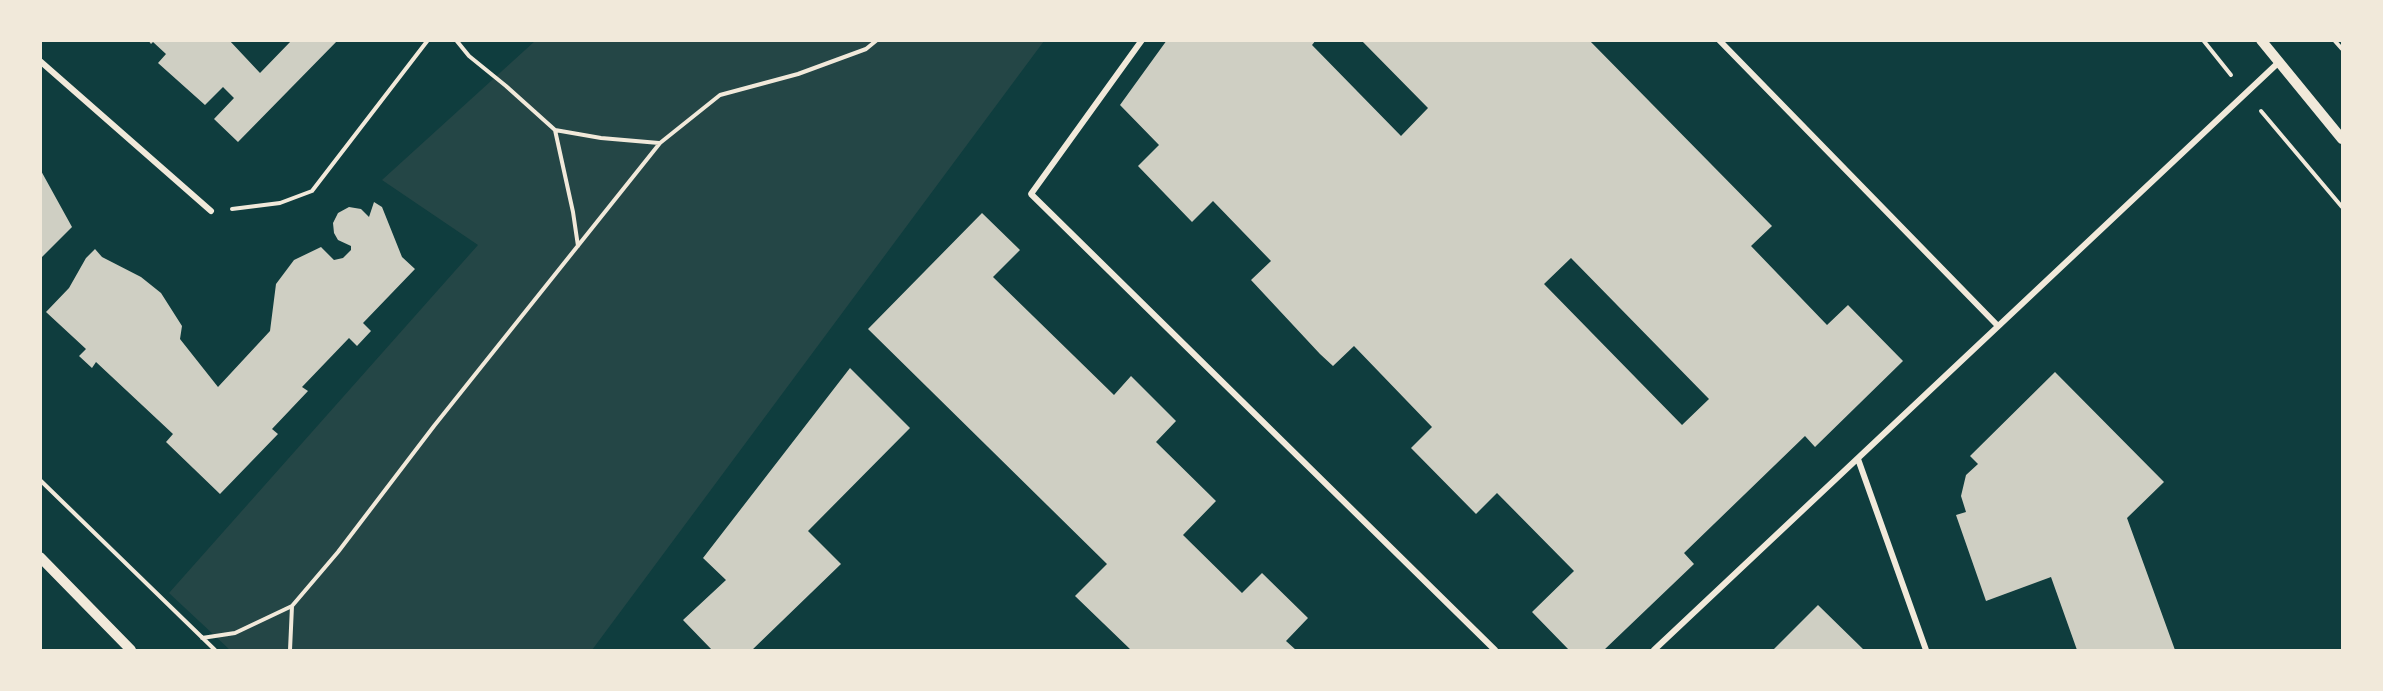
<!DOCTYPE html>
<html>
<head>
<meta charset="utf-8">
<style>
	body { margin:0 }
	#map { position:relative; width:2383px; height:691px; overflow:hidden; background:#0f3d3e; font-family:"Sofia Sans Condensed",sans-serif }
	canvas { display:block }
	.frame { position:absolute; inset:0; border:42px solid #f1e9da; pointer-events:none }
</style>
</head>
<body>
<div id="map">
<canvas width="2383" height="691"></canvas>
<div class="frame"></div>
</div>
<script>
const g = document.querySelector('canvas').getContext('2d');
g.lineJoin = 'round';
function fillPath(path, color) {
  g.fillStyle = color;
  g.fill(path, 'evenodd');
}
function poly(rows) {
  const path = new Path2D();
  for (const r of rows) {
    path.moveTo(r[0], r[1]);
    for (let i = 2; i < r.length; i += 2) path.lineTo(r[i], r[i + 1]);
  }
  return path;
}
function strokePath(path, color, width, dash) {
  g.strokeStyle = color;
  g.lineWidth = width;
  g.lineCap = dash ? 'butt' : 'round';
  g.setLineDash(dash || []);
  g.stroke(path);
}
const green = poly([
	[535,41,1044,41,592,650,230,650,169,593,478,245,382,180]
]);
const building = poly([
	[148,40,229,40,260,73,292,40,338,40,238,142,214,119,234,98,223,87,205,105,158,63,166,54,153,42,151,44],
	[1167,40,1316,40,1312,45,1401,136,1428,108,1361,40,1589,40,1772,226,1751,246,1827,325,1848,305,1903,361,1815,447,1805,436,1684,553,1694,564,1604,650,1569,650,1532,612,1574,571,1497,493,1476,514,1411,448,1432,427,1354,346,1333,366,1320,354,1251,280,1271,261,1213,201,1192,222,1138,166,1159,145,1120,105],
	[1571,258,1709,399,1682,425,1544,284],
	[40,169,72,227,40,259],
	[374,202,382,207,402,257,415,269,363,323,371,331,357,346,349,338,302,387,308,391,272,429,278,434,220,494,166,442,173,434,96,362,92,368,79,356,86,349,46,312,69,288,86,258,95,249,102,257,141,277,161,293,182,326,180,339,218,387,270,331,276,284,294,260,321,247,334,260,343,258,351,250,351,246,338,240,334,233,333,223,338,213,349,207,361,209,369,217],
	[982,213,1020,250,993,277,1114,395,1131,376,1176,421,1156,442,1216,501,1183,535,1242,593,1262,573,1308,618,1286,641,1296,650,1131,650,1075,596,1107,564,868,329],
	[850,368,910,428,808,531,841,564,752,650,712,650,683,620,726,580,703,558],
	[2055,372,2164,482,2127,518,2175,650,2077,650,2051,577,1986,601,1957,518,1956,515,1966,512,1961,496,1966,475,1978,464,1970,456],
	[1818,605,1864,650,1773,650]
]);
const path = poly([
	[456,40,469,56,506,86,555,130,601,138,659,143],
	[2203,40,2231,75],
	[2334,40,2342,49],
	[2261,111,2342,207],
	[555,130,573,212,578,246],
	[232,209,280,203,312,191,428,40],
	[40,480,215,650],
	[202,638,235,633,292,606],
	[290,650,292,606,338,552,434,426,660,143,720,95,798,74,866,49,877,40]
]);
const minor = poly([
	[1142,40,1031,194,1495,650],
	[1719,40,1998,326],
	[40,61,211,211],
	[1858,459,1926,650],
	[1654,650,2279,62]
]);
const tertiary = poly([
	[2261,40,2342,139],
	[40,557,131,650]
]);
fillPath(green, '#244646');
fillPath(building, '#cfcfc3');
strokePath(path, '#f1e9da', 4);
strokePath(minor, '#f1e9da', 6);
strokePath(tertiary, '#f1e9da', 10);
</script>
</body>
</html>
